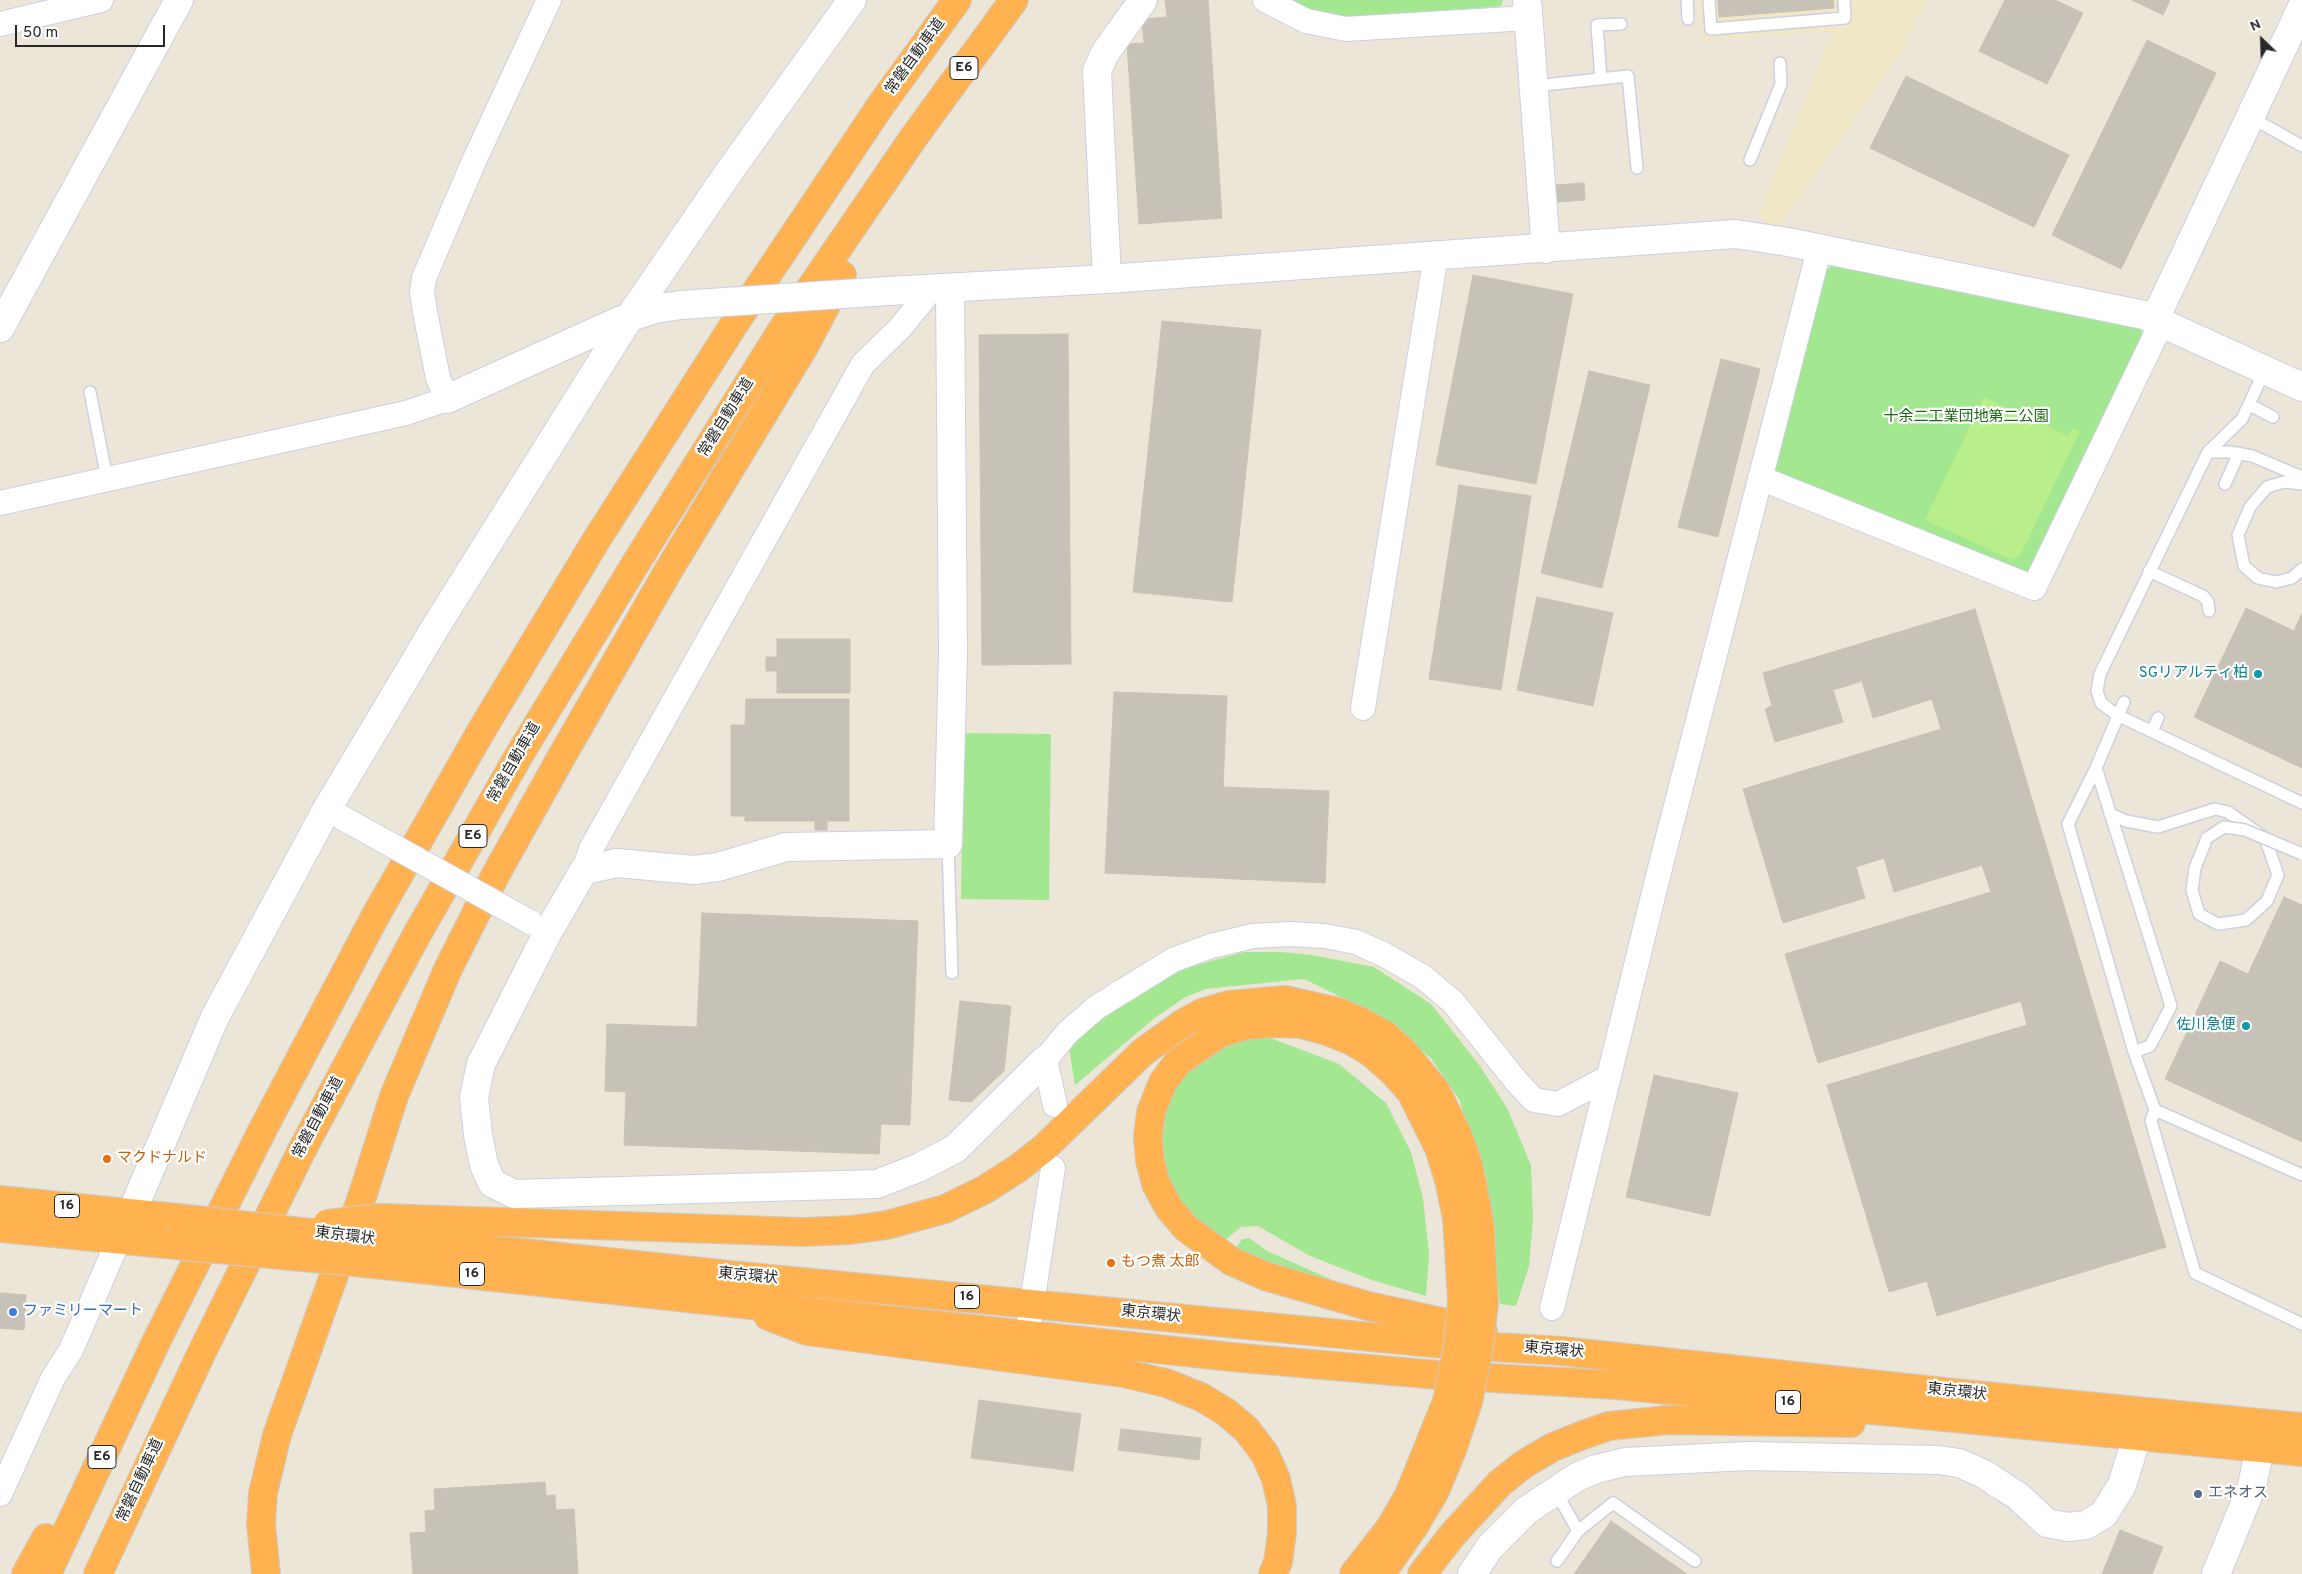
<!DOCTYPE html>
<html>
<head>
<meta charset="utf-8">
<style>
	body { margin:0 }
	#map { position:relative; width:2302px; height:1574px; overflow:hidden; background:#ece6d8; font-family:Overpass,sans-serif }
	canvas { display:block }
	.north { position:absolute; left:2237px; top:15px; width:50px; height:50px; -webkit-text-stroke:4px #fff; paint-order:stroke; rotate:336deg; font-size:14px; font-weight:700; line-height:20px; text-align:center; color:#282828 }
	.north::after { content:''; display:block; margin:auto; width:18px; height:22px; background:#282828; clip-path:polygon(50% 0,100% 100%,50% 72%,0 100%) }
	.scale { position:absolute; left:15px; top:25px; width:150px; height:22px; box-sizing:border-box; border:2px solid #282828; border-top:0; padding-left:6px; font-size:15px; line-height:18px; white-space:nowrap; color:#282828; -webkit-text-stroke:4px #fff; paint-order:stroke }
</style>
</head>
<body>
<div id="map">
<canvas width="2302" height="1574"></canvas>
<div class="north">N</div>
<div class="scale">50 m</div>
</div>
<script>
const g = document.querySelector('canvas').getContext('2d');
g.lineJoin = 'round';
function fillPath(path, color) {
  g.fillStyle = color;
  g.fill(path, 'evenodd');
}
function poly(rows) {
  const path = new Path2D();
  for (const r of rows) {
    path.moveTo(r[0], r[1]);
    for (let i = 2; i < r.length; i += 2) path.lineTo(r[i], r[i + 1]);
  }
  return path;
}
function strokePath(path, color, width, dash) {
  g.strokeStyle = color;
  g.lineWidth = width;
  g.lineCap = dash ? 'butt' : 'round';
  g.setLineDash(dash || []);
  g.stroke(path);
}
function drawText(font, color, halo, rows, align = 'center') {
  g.font = font + ' Overpass,"Noto Sans JP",sans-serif';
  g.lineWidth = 4.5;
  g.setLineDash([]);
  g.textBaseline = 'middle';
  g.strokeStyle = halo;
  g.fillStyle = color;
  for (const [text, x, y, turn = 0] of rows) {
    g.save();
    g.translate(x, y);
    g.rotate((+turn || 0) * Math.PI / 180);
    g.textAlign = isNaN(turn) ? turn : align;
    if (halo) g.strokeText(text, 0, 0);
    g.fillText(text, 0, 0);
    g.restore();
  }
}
const education = poly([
	[1699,0,1928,0,1899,56,1779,228,1767,226,1759,213,1833,31,1702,41]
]);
const green = poly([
	[1288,0,1503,0,1501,6,1376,18,1323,16],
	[1832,265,2141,328,2142,336,2033,569,2021,573,1779,476,1775,468,1825,271],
	[963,733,1051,734,1049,900,961,899],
	[1244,952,1281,952,1312,955,1374,967,1431,1004,1480,1066,1507,1108,1531,1165,1533,1219,1529,1266,1516,1306,1500,1304,1489,1211,1460,1101,1431,1058,1395,1029,1347,1000,1304,979,1205,989,1184,998,1156,1017,1075,1085,1069,1048,1119,1001,1175,971],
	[1265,1036,1339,1064,1386,1103,1411,1152,1423,1198,1429,1255,1426,1296,1372,1280,1310,1256,1258,1226,1241,1227,1223,1242,1191,1218,1169,1184,1157,1153,1165,1108,1182,1073,1219,1045],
	[1249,1238,1267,1251,1364,1294,1361,1299,1235,1250,1242,1239]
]);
const pitch = poly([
	[1984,397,2068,436,2072,428,2080,431,2020,556,2012,560,1925,520]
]);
const building = poly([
	[1165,0,1208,0,1222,218,1139,224,1127,44,1144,43,1142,19,1167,17,1165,0],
	[1718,0,1833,0,1834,8,1719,17,1718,0],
	[2005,0,2055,0,2083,13,2047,84,1979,51,2005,0],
	[2132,0,2170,0,2163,15,2132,0],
	[2147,40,2216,73,2121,269,2052,235,2147,40],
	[1906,76,2069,155,2034,227,1870,148,1906,76],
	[1584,183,1585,200,1558,202,1556,185,1584,183],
	[1473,275,1573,294,1536,484,1436,465,1473,275],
	[1162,321,1261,330,1232,602,1133,592,1162,321],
	[1068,334,1071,664,982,665,979,335,1068,334],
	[1721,359,1760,369,1718,537,1678,527,1721,359],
	[1589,371,1650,385,1602,588,1541,573,1589,371],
	[1459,485,1531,496,1501,690,1429,679,1459,485],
	[1537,597,1613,613,1593,706,1517,690,1537,597],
	[2246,608,2294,631,2302,613,2302,768,2194,717,2246,608],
	[1975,609,2166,1247,1937,1316,1927,1281,1889,1292,1827,1085,2027,1025,2021,1001,1818,1063,1785,954,1991,892,1982,865,1894,892,1884,858,1856,867,1865,898,1783,923,1743,789,1941,729,1932,699,1873,718,1862,681,1833,690,1843,722,1775,742,1765,709,1772,706,1763,673,1975,609],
	[777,639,850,639,850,693,777,693,777,671,766,671,766,657,777,657,777,639],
	[1114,692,1227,696,1223,787,1329,791,1325,883,1105,873,1114,692],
	[746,699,849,699,849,821,745,821,745,816,731,816,731,725,745,725,746,699],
	[815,821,827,821,827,830,815,830,815,821],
	[2284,897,2302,905,2302,1142,2165,1079,2220,961,2248,974,2284,897],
	[702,913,918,921,910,1125,881,1124,879,1154,624,1145,626,1092,605,1091,607,1024,697,1027,702,913],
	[960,1001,1011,1006,1004,1071,971,1102,949,1100,960,1001],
	[1654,1075,1738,1093,1710,1216,1626,1197,1654,1075],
	[0,1293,26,1295,24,1330,0,1328,0,1293],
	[979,1400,1081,1414,1073,1471,971,1458,979,1400],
	[1121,1429,1201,1438,1199,1460,1118,1450,1121,1429],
	[545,1482,546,1496,555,1495,556,1510,574,1509,578,1574,413,1574,410,1533,426,1532,425,1511,435,1510,434,1489,545,1482],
	[1611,1521,1687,1574,1574,1574,1611,1521],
	[2120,1530,2163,1547,2152,1574,2102,1574,2120,1530]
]);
const lane = poly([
	[1687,0,1688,19],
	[1709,0,1711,29,1845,18,1844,0],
	[1601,79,1597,25,1621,24],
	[1534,86,1628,76,1637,168],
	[2250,117,2302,146],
	[1750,160,1781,84,1780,63],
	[2265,370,2242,419,2208,452,2100,674,2097,691,2101,703,2117,715,2302,803],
	[90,392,107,479],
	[2250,405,2273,417],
	[2208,452,2229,452,2252,456,2302,477],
	[2225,484,2239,453],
	[2302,484,2284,482,2267,487,2250,507,2238,535,2244,566,2258,578,2276,582,2292,578,2302,569],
	[2149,571,2203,596,2208,602,2209,611],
	[2124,702,2096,768,2068,824,2134,1052,2155,1110,2302,1175],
	[2152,731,2158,718],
	[2096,768,2171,1006,2150,1046,2134,1052],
	[2110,814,2126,821,2158,827,2215,809,2228,812,2265,838,2278,875,2267,901,2246,920,2218,924,2199,914,2192,890,2195,868,2207,838],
	[948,844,952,973],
	[2155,1110,2151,1121,2195,1273,2302,1324],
	[1555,1490,1578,1531,1557,1561],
	[1578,1531,1613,1503,1695,1561]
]);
const street = poly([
	[1265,0,1306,21,1346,29,1528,18],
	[0,24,101,0],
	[1760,478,2034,588,2162,322],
	[0,503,406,413,447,399,438,378,425,312,422,292,424,278,474,161,549,0],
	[1363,708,1436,255],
	[327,809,357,826],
	[584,870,591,849,863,364,900,328,931,290],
	[1055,1105,1045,1060,1067,1033,1097,1007,1173,960,1211,946,1253,936,1290,934,1325,936,1356,942,1385,955,1423,977,1453,1002,1517,1082,1534,1100,1558,1104,1609,1077],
	[1552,1308,1658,876,1819,250],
	[1027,1335,1053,1168],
	[0,1494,53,1378,71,1350,119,1239]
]);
const secondary = poly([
	[1527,0,1546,249],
	[1107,279,1097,71,1105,53,1143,0],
	[950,289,953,653,948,844,786,847,718,867,694,870,617,863,584,870,548,932,481,1064,474,1097,478,1135,484,1165,492,1183,514,1194,877,1184,918,1168,955,1149,1045,1060],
	[888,291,1107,279,1735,234,1788,242,2144,315,2302,387],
	[2155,319,2302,7],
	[0,328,179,0],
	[447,399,619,321,654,309,681,305],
	[123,1233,215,1017,327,809,438,623,629,318,729,172,852,0],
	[1472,1574,1490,1547,1527,1510,1577,1477,1596,1469,1625,1462,1748,1456,1939,1460,1959,1463,1984,1474,2002,1486,2018,1496,2047,1523,2068,1527,2086,1525,2104,1514,2122,1485,2137,1437],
	[2216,1574,2252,1486,2260,1448]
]);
const highway = poly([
	[0,1200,178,1218],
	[381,1218,804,1232,851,1230,887,1225,945,1209,984,1190,1017,1169,1043,1149,1143,1052,1182,1024,1202,1013,1229,1005,1285,1000,1338,1012,1360,1021,1385,1035,1405,1053,1436,1091,1458,1136,1467,1160,1473,1188,1480,1226,1484,1303],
	[0,1228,165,1244],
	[373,1240,525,1253,730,1275,1444,1344,1562,1351,1964,1394,2302,1427],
	[364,1263,1231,1357,1438,1375,1616,1385,2302,1452],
	[1462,1300,1457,1219,1449,1180,1439,1148,1411,1092,1393,1072,1373,1054,1352,1041,1327,1031,1301,1024,1276,1023,1248,1025,1219,1034,1178,1062,1163,1082,1151,1112,1148,1136,1150,1161,1156,1184,1169,1208,1186,1228,1231,1261,1265,1276,1368,1306,1483,1331],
	[768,1316,807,1331,1123,1373,1166,1383,1201,1397,1226,1412,1247,1430,1265,1454,1276,1479,1282,1506,1282,1533,1278,1562,1273,1574],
	[26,1574,46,1538],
	[47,1574,157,1340,263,1129,377,913,483,728,597,539,735,323,881,105,957,0],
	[98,1574,202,1352,303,1148,415,938,518,757,639,558,782,330,914,137,1014,0],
	[266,1574,261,1524,263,1493,277,1435,363,1194,394,1096,448,969,496,874,558,763,667,573,804,347,842,275],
	[1354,1574,1390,1528,1409,1495,1447,1401],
	[1381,1574,1415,1525,1435,1491,1452,1450,1468,1402],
	[1422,1574,1454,1533,1500,1483,1524,1464,1553,1447,1583,1435,1609,1426,1668,1420,1851,1423]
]);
const laneBridge = poly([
	[2207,838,2224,827,2245,830,2302,854]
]);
const streetBridge = poly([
	[357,826,530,922]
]);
const secondaryBridge = poly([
	[681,305,888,291]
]);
const highwayBridge = poly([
	[178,1218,373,1240],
	[327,1224,381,1218],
	[165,1244,364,1263],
	[1447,1401,1458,1346,1462,1300],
	[1468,1402,1479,1347,1484,1303]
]);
const markers = [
	[2258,674,5,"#0f9aa8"],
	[2246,1026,5,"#0f9aa8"],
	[107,1159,5,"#e8710a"],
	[1111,1263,5,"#e8710a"],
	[13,1312,5,"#3f7fe0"],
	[2198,1494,5,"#5c6f8a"]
];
const shields = [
	[964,68,28],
	[473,836,28],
	[67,1206,25],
	[472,1274,25],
	[967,1297,25],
	[1788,1402,25],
	[102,1457,28]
];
const shieldNames = [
	["E6",964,68],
	["E6",473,836],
	["16",67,1206],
	["16",472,1274],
	["16",967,1297],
	["16",1788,1402],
	["E6",102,1457]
];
const streetNames = [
	["常磐自動車道",916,57,-54],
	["常磐自動車道",727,418,-58],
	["常磐自動車道",515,763,-60],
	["常磐自動車道",319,1118,-62],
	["東京環状",345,1237,7],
	["東京環状",748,1277,5],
	["東京環状",1151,1315,6],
	["東京環状",1554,1351,5],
	["東京環状",1957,1393,6],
	["常磐自動車道",141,1481,-65]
];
const parkNames = [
	["十余二工業団地第二公園",1966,418]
];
const cultureNames = [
	["SGリアルティ柏",2248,674],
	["佐川急便",2236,1026]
];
const foodNames = [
	["マクドナルド",117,1159],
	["もつ煮 太郎",1121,1263]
];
const shopNames = [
	["ファミリーマート",23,1312]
];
const serviceNames = [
	["エネオス",2208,1494]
];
fillPath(education, '#efe7c6');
fillPath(green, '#a3e790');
fillPath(pitch, '#b8ef8b');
fillPath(building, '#c7c2b8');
strokePath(building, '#c7c2b2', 1);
strokePath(lane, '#cdcfe2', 14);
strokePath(street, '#cdcfe2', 26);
strokePath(secondary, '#cdcfe2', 30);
strokePath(highway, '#cbcbcb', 30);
strokePath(lane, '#fff', 11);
strokePath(street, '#fff', 24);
strokePath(secondary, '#fff', 28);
strokePath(highway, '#ffb24f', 28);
strokePath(laneBridge, '#cdcfe2', 14, []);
strokePath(streetBridge, '#cdcfe2', 26, []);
strokePath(secondaryBridge, '#cdcfe2', 30, []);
strokePath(highwayBridge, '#cbcbcb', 30, []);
strokePath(laneBridge, '#fff', 11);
strokePath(streetBridge, '#fff', 24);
strokePath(secondaryBridge, '#fff', 28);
strokePath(highwayBridge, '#ffb24f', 28);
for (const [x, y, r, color] of markers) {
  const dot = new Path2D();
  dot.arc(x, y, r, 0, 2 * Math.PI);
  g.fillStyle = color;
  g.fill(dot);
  strokePath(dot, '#fff', 2);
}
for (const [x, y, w] of shields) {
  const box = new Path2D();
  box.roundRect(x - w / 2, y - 11.5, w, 23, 4);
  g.fillStyle = '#fff';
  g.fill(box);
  strokePath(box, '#282828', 1);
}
drawText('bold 14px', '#282828', null, shieldNames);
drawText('15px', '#282828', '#fff', streetNames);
drawText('15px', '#1b6814', '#fff', parkNames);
drawText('15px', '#0d838f', '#fff', cultureNames, 'right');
drawText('15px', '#c56008', '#fff', foodNames, 'left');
drawText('15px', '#366cbe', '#fff', shopNames, 'left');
drawText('15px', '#4e5e75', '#fff', serviceNames, 'left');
</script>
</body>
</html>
